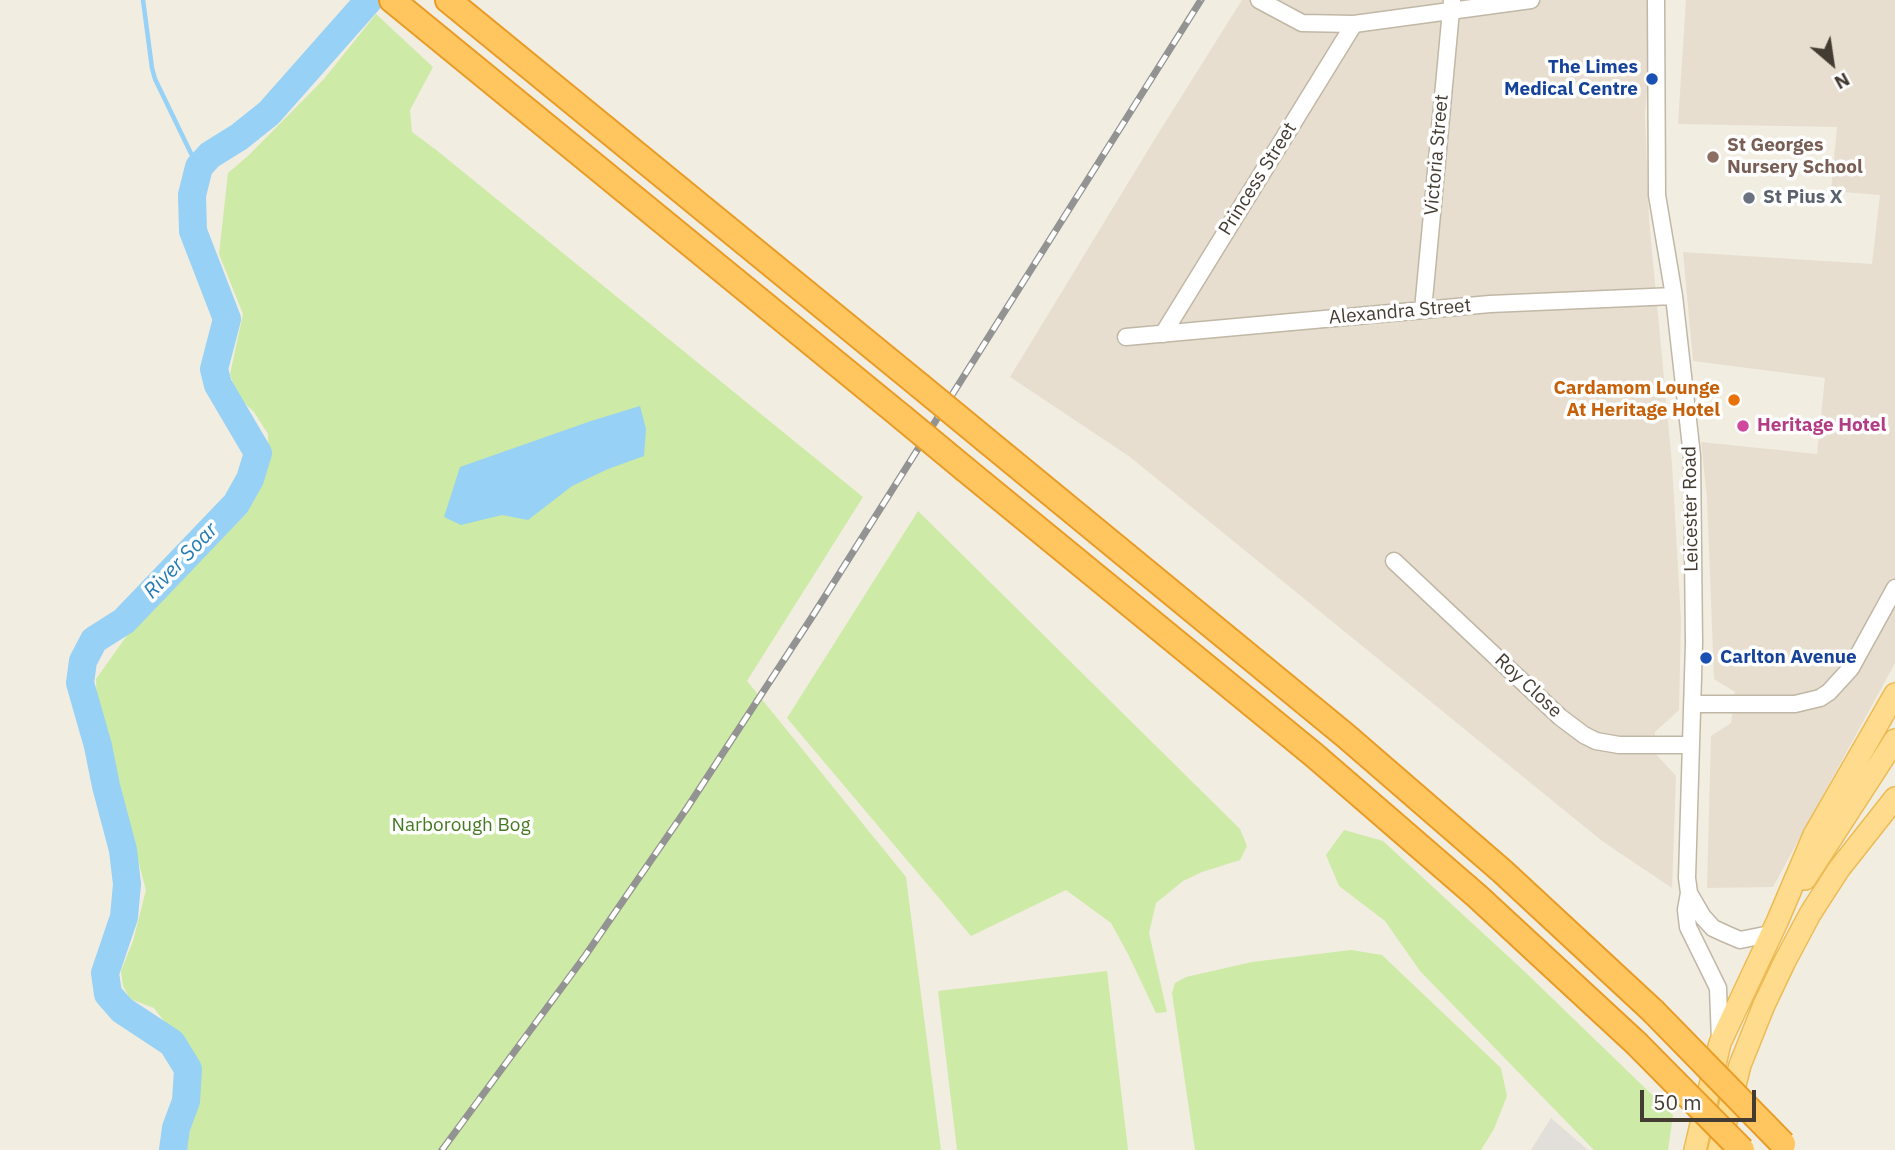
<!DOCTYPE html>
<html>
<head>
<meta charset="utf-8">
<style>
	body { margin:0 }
	#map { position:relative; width:1895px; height:1150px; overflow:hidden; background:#f2ede1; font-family:"IBM Plex Sans",sans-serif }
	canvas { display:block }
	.north { position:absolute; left:1797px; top:28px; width:70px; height:70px; -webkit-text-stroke:5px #fff; paint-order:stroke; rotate:151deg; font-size:19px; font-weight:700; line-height:28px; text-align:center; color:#443c32 }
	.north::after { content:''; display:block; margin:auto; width:24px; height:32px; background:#443c32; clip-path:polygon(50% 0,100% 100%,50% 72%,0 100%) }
	.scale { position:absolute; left:1640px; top:1090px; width:116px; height:32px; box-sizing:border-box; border:4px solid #443c32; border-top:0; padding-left:9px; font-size:21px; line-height:24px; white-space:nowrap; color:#443c32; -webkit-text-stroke:5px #fff; paint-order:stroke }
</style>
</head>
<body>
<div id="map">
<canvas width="1895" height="1150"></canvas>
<div class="north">N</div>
<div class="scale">50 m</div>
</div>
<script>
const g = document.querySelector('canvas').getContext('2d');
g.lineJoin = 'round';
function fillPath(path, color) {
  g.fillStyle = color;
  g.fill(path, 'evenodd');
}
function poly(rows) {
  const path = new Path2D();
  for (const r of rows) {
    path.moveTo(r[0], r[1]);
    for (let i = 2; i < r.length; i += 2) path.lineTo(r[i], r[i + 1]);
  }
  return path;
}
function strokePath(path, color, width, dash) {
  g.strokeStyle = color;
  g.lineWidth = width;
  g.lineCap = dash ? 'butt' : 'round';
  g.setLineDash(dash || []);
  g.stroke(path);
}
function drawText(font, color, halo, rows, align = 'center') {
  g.font = font + ' "IBM Plex Sans",sans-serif';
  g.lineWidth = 7;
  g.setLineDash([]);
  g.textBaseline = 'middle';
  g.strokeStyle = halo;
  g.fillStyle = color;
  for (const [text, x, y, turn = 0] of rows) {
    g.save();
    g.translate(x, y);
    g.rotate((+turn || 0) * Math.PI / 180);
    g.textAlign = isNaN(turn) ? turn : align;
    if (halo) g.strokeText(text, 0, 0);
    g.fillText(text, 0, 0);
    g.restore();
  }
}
const residential = poly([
	[1242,0,1655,0,1645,114,1649,219,1672,464,1681,620,1679,710,1655,732,1655,753,1676,776,1672,888,1602,841,1130,457,1010,377,1156,137],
	[1686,0,1895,0,1895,663,1773,887,1707,888,1711,736,1731,723,1735,692,1714,679,1707,498,1701,442,1817,454,1825,378,1693,361,1683,252,1872,264,1880,195,1831,191,1837,127,1678,124]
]);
const green = poly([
	[376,14,433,67,410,110,412,132,435,149,863,497,747,681,906,877,941,1150,185,1150,200,1091,189,1054,154,1008,130,999,123,986,121,971,133,941,146,890,117,782,108,730,97,704,96,679,128,634,247,513,268,468,268,434,254,412,237,396,230,374,243,314,219,254,228,173,249,155,324,79],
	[918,511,1240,829,1247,846,1240,860,1202,872,1183,881,1156,903,1149,933,1167,1012,1156,1013,1129,956,1111,923,1066,890,971,936,787,718],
	[1344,830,1383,841,1524,971,1673,1115,1668,1150,1594,1150,1420,971,1385,921,1339,886,1326,855],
	[1351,950,1382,955,1501,1068,1507,1096,1494,1129,1481,1150,1195,1150,1172,993,1175,983,1186,977,1252,962],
	[1107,971,1128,1150,957,1150,938,991]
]);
const parking = poly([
	[1551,1118,1588,1150,1531,1150]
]);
const water = poly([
	[640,406,646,429,644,456,608,469,572,486,528,520,502,515,461,525,444,517,460,467,591,421]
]);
const stream = poly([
	[143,0,152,68,155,79,199,170]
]);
const river = poly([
	[173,1150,176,1128,186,1101,188,1069,172,1043,122,1010,108,994,105,973,124,917,127,884,123,850,106,786,98,746,80,683,83,661,94,640,124,621,236,504,250,479,258,453,218,385,214,369,227,319,193,231,192,195,199,167,210,155,239,137,269,113,369,0]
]);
const minor = poly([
	[1259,0,1302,23,1354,24,1531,0],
	[1656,0,1657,195,1674,296,1692,456,1694,643,1687,878,1689,893,1686,910,1688,927,1718,988,1720,1041],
	[1423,310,1452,0],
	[1163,334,1354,24],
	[1126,337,1490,304,1674,296],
	[1394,561,1560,717,1584,735,1596,741,1619,745,1691,745],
	[1692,704,1795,704,1820,698,1829,692,1851,668,1895,588],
	[1689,893,1703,917,1713,928,1726,934,1740,940,1770,934]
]);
const major = poly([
	[1805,879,1895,740],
	[1695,1150,1720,1043,1777,922,1814,835,1895,694],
	[1719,1150,1740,1065,1764,1005,1784,963,1810,914,1839,869,1895,798]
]);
const highway = poly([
	[392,0,902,417],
	[448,0,919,385],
	[987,441,1346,736,1502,871,1653,1011],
	[966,470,1314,755,1477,896,1636,1043]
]);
const rail = poly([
	[442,1150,585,956,687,808,812,617,1201,0]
]);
const highwayBridge = poly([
	[919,385,987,441],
	[902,417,966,470],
	[1653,1011,1783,1144],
	[1636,1043,1742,1150]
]);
const markers = [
	[1652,79,7,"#1a4fb4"],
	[1713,157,7,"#8d6e63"],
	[1749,198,7,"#6b7280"],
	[1734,400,7,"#e8710a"],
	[1743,426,7,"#d1479c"],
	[1706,658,7,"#1a4fb4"]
];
const transitNames = [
	["The Limes",1638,68],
	["Medical Centre",1638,90],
	["Carlton Avenue",1720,658,"left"]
];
const educationNames = [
	["St Georges",1727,146],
	["Nursery School",1727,168]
];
const streetNames = [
	["Victoria Street",1437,155,-85],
	["Princess Street",1258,179,-58],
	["Alexandra Street",1400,312,-5],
	["Leicester Road",1691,509,-91],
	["Roy Close",1528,686,43]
];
const worshipNames = [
	["St Pius X",1763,198]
];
const foodNames = [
	["Cardamom Lounge",1720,389],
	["At Heritage Hotel",1720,411]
];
const hotelNames = [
	["Heritage Hotel",1757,426]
];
const parkNames = [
	["Narborough Bog",461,826]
];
const waterNames = [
	["River Soar",181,561,-46]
];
fillPath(residential, '#e7decf');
fillPath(green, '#cdeaa6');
fillPath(parking, '#e2dfda');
fillPath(water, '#97d1f5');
strokePath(stream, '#97d1f5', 4.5);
strokePath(river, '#97d1f5', 28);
strokePath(minor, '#c1b7a6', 19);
strokePath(major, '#ecbb55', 24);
strokePath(highway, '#e99c25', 28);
strokePath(minor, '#fff', 16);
strokePath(major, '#ffdc8d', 21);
strokePath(highway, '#ffc65f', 24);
strokePath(rail, '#939393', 7);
strokePath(rail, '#fff', 4.5, [13]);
strokePath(highwayBridge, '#e99c25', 28, []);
strokePath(highwayBridge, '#ffc65f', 24);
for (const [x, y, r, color] of markers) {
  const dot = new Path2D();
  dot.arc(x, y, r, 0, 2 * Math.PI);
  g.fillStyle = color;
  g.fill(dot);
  strokePath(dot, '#fff', 2.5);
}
drawText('bold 19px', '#164399', '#fff', transitNames, 'right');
drawText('bold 19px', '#785e54', '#fff', educationNames, 'left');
drawText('19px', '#443c32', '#fff', streetNames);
drawText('bold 19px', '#5b616d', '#fff', worshipNames, 'left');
drawText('bold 19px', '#c56008', '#fff', foodNames, 'right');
drawText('bold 19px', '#b23c85', '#fff', hotelNames, 'left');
drawText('19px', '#457922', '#fff', parkNames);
drawText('italic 21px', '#247cb6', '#fff', waterNames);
</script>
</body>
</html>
